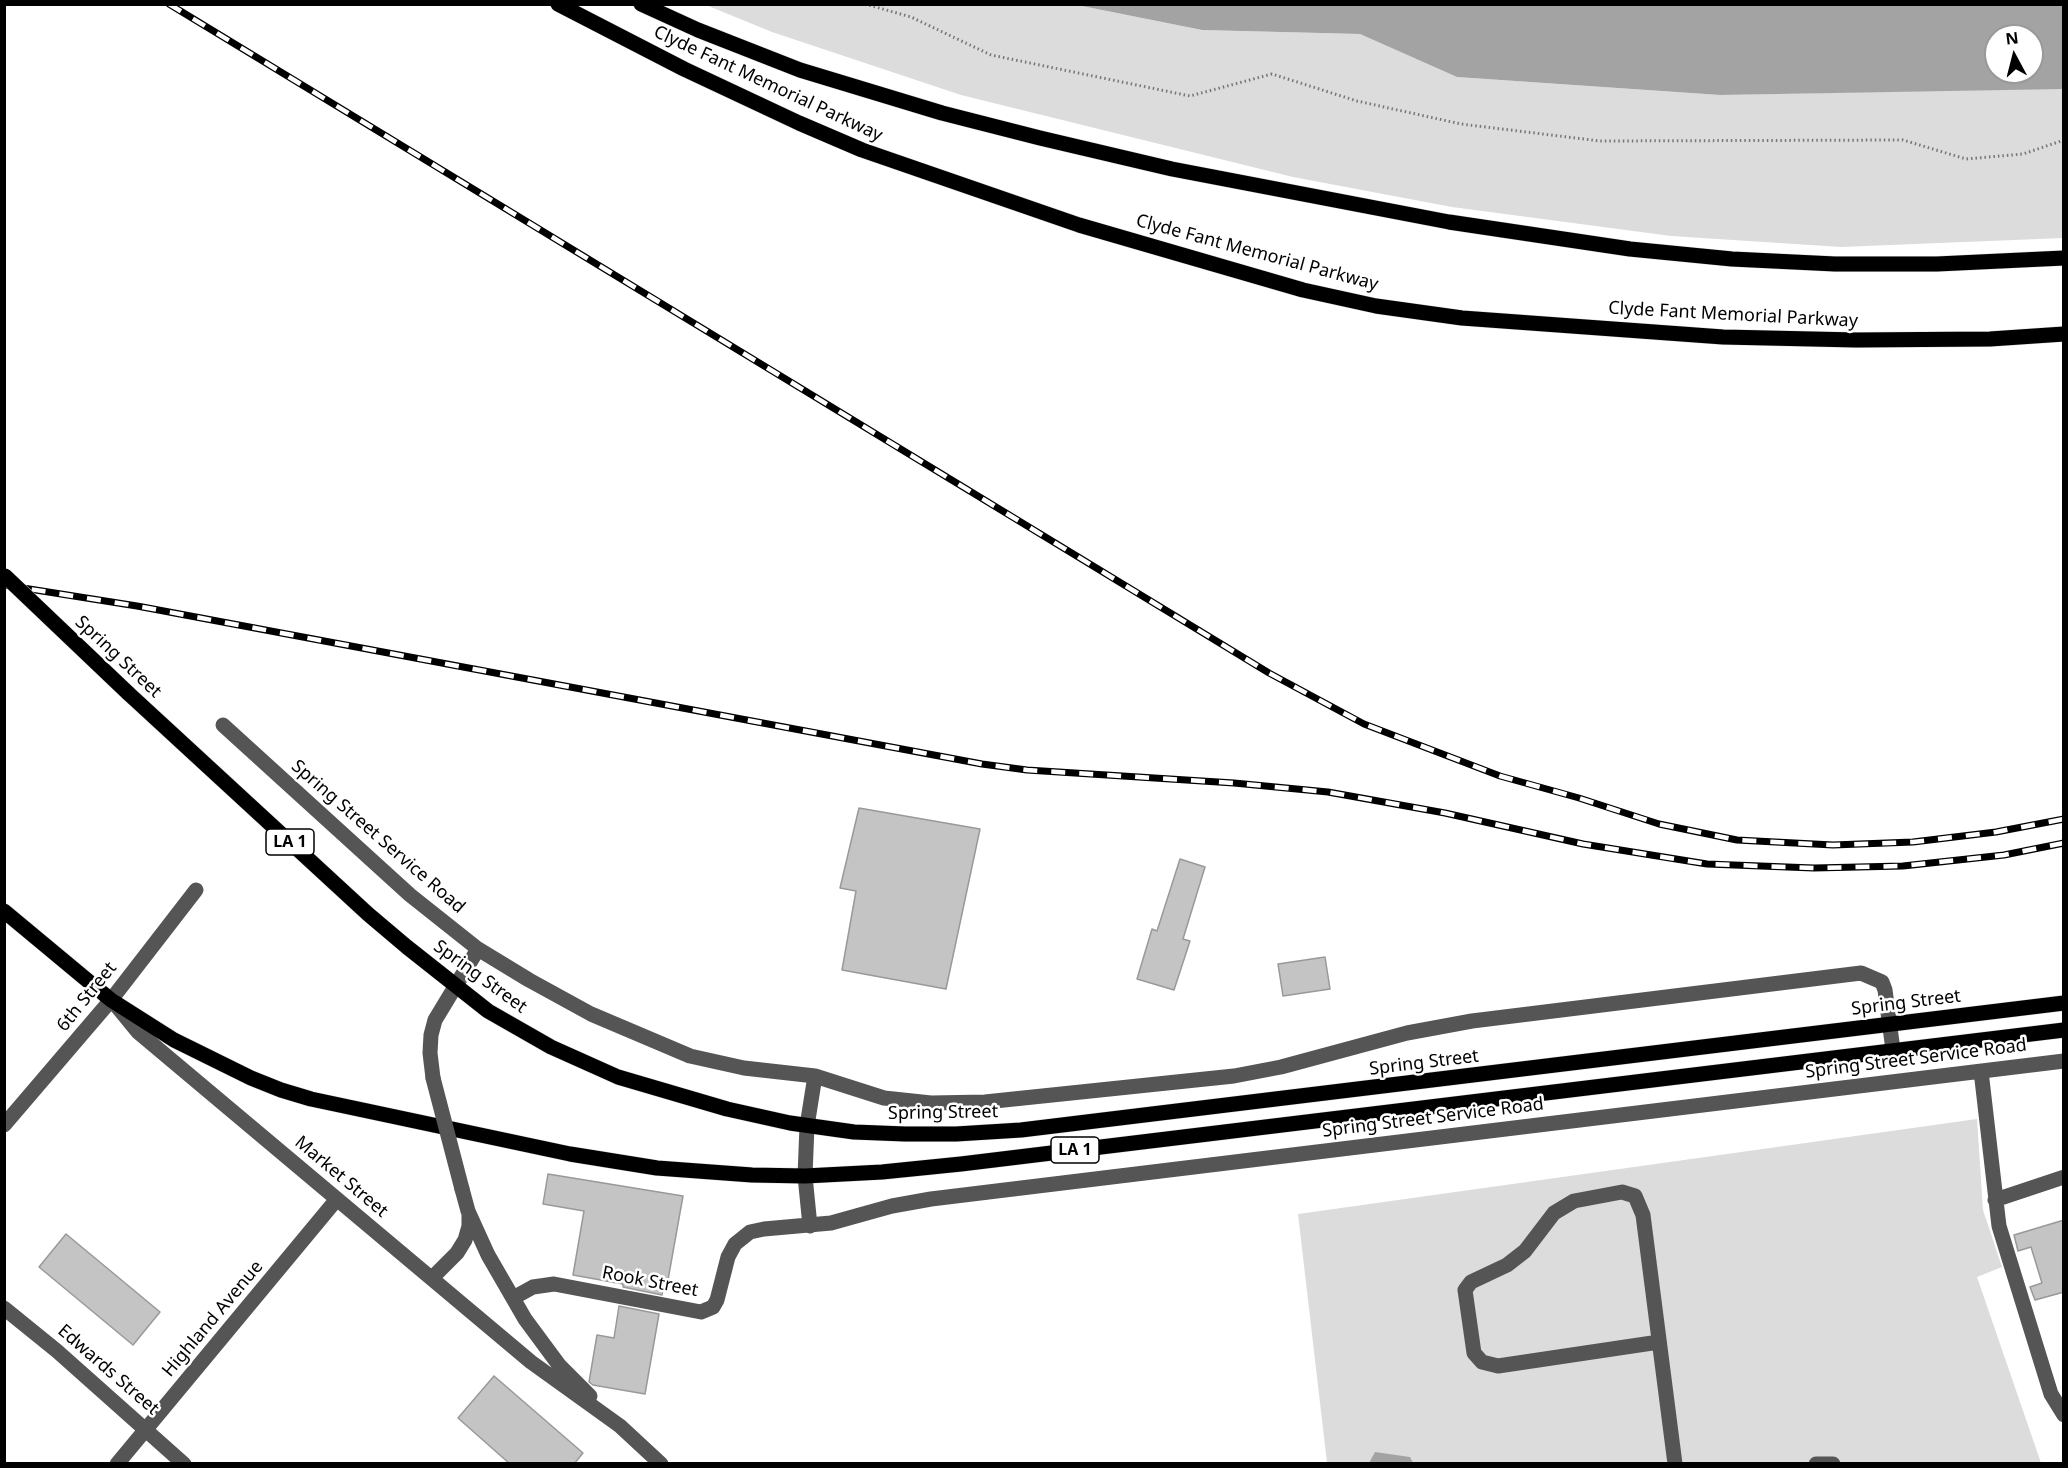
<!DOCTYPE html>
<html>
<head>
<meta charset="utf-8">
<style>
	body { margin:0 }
	#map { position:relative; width:2068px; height:1468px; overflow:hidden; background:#fff; font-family:"Noto Sans",sans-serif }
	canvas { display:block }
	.frame { position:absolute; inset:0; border:6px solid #000; pointer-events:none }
	.north { position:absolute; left:1984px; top:24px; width:60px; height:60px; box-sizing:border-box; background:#fff; border:2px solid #999; border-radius:50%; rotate:353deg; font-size:16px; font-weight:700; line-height:24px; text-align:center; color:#000 }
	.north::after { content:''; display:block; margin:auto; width:21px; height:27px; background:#000; clip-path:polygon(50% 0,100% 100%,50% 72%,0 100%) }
</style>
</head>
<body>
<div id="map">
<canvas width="2068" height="1468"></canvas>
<div class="frame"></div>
<div class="north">N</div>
</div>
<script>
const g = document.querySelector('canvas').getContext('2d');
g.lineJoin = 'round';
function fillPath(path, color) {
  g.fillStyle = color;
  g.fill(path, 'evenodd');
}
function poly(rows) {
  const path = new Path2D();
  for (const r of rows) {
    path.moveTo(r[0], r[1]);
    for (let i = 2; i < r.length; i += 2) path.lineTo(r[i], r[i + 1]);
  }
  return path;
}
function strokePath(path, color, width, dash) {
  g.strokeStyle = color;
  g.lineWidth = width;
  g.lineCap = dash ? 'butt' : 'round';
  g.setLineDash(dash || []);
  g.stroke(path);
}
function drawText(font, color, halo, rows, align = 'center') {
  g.font = font + ' "Noto Sans",sans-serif';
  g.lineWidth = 5;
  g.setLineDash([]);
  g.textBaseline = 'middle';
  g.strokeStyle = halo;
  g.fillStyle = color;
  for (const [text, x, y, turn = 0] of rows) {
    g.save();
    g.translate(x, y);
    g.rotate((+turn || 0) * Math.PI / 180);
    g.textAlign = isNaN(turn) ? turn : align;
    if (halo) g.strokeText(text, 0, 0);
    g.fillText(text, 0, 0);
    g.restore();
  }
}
const green = poly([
	[706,5,1077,5,1202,30,1360,34,1457,77,1720,95,2063,88,2063,238,1841,247,1671,236,1452,207,1293,177,961,95,772,32],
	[1977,1119,1983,1210,2002,1267,1977,1277,2041,1463,1327,1463,1298,1214]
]);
const water = poly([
	[1077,5,2063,5,2063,89,1720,95,1457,77,1360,34,1202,30],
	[1996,36,2032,36,2032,72,1996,72],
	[1375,1452,1410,1457,1413,1463,1369,1463]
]);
const building = poly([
	[859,808,980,829,946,989,842,970,856,891,840,888,859,808],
	[1180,859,1205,867,1183,939,1190,941,1174,990,1137,979,1152,929,1157,931,1180,859],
	[1325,957,1330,989,1283,996,1278,964,1325,957],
	[548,1174,683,1196,666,1291,663,1290,662,1295,623,1287,623,1284,573,1275,584,1211,543,1204,548,1174],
	[2064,1220,2064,1292,2035,1300,2030,1287,2042,1283,2031,1247,2018,1251,2014,1235,2064,1220],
	[66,1234,160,1312,133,1345,39,1267,66,1234],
	[619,1306,659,1314,645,1394,593,1385,589,1382,597,1335,614,1338,619,1306],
	[494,1376,583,1453,574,1464,510,1464,458,1418,494,1376]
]);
const path = poly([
	[865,4,911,17,991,55,1190,96,1272,74,1357,101,1461,124,1600,141,1903,140,1966,159,2023,154,2064,140]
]);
const minor = poly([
	[223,725,410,895,478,949,529,980,591,1014,690,1056,744,1068,815,1076,884,1098,931,1103,985,1102,1234,1076,1281,1067,1407,1033,1472,1021,1861,973,1882,982,1885,990,1893,1050],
	[115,1004,138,1032,531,1362,620,1426,661,1464],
	[1981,1071,1999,1226,2051,1394,2064,1415],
	[433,1078,430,1053,431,1035,435,1020,478,949],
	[4,1125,111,1000,196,890],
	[462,1189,468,1211,488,1255,525,1319,559,1365,590,1396],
	[1995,1200,2064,1177],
	[810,1226,805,1176,807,1126,815,1076],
	[432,1278,457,1253,465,1240,469,1226,469,1213],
	[513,1298,533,1287,554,1284,701,1312,713,1307,717,1300,728,1257,735,1244,750,1232,764,1229,831,1223,892,1206,931,1199,2064,1061],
	[4,1308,57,1351,184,1464],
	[1659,1342,1498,1366,1482,1362,1474,1353,1465,1290,1471,1282,1507,1265,1525,1251,1554,1213,1574,1201,1622,1192,1635,1196,1643,1215,1675,1464],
	[117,1464,337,1199],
	[1816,1464,1833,1464]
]);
const major = poly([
	[558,4,684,69,799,123,862,150,1079,225,1303,290,1376,306,1462,318,1723,337,1856,340,1990,339,2064,334],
	[641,4,698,30,800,70,942,113,1040,138,1172,169,1449,222,1630,249,1732,259,1835,264,1937,264,2064,258],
	[128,693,368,914,407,947,488,1011,551,1047,618,1077,727,1109,790,1123,854,1132,905,1134,956,1134,1021,1130,2064,1003],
	[4,911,111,1000,174,1040,251,1078,281,1090,311,1099,570,1154,657,1168,752,1175,805,1176,882,1172,961,1164,2064,1030]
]);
const rail = poly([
	[169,4,1269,673,1364,724,1500,776,1579,798,1659,824,1737,840,1833,845,1913,842,1996,832,2064,819],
	[4,585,137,606,982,764,1027,770,1234,783,1328,792,1445,813,1583,844,1707,864,1814,868,1903,866,2004,855,2064,843]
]);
const minorBridge = poly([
	[433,1078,462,1189]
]);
const majorBridge = poly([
	[5,576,128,693]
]);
const shields = [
	[290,842,48],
	[1075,1150,48]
];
const shieldNames = [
	["LA 1",290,842],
	["LA 1",1075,1150]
];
const streetNames = [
	["Clyde Fant Memorial Parkway",768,84,25],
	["Clyde Fant Memorial Parkway",1257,253,15],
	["Clyde Fant Memorial Parkway",1733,315,3],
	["Spring Street",118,657,43],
	["Spring Street Service Road",378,837,41],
	["Spring Street",480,977,36],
	["6th Street",87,997,-51],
	["Spring Street",1906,1003,-7],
	["Spring Street Service Road",1916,1059,-7],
	["Spring Street",1424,1063,-7],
	["Spring Street",943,1113,-1],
	["Spring Street Service Road",1433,1118,-7],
	["Market Street",341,1177,40],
	["Rook Street",650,1282,11],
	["Highland Avenue",213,1319,-50],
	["Edwards Street",108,1370,41]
];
fillPath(green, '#dcdcdc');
fillPath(water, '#a3a3a3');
fillPath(building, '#c4c4c4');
strokePath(building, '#999', 1.5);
strokePath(major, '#dbdbdb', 16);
strokePath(path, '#777', 3, [1.5, 3]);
strokePath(minor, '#555', 15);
strokePath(major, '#000', 15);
strokePath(rail, '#000', 7);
strokePath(rail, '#fff', 4.5, [14]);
strokePath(majorBridge, '#dbdbdb', 16, []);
strokePath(minorBridge, '#555', 15);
strokePath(majorBridge, '#000', 15);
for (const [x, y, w] of shields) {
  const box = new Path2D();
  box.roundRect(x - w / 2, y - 13, w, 26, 4.5);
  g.fillStyle = '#fff';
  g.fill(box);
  strokePath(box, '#000', 1.5);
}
drawText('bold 16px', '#000', null, shieldNames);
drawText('18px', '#000', '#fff', streetNames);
</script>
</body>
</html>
